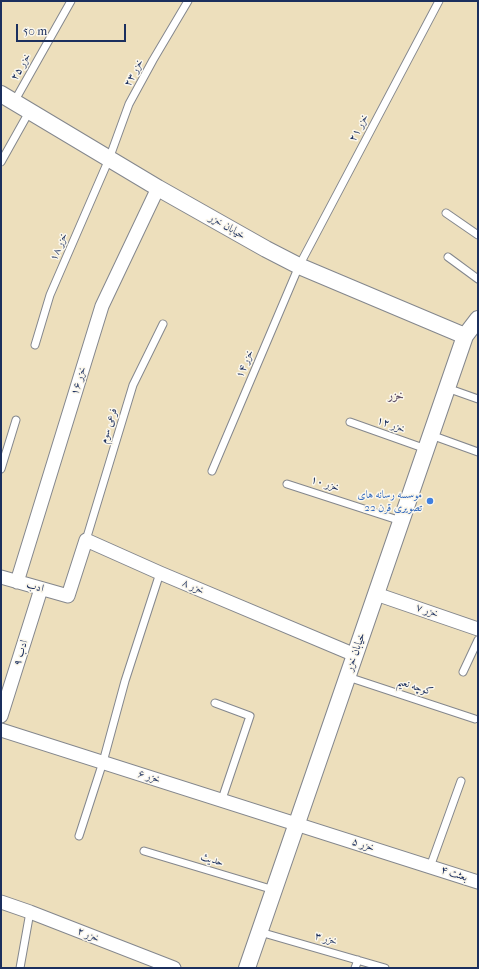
<!DOCTYPE html>
<html>
<head>
<meta charset="utf-8">
<style>
	body { margin:0 }
	#map { position:relative; width:479px; height:969px; overflow:hidden; background:#eddfbc; font-family:"IM FELL French Canon",serif }
	canvas { display:block }
	.frame { position:absolute; inset:0; border:2px solid #1b2f5e; pointer-events:none }
	.scale { position:absolute; left:16px; top:24px; width:110px; height:18px; box-sizing:border-box; border:2px solid #1b2f5e; border-top:0; padding-left:5px; font-size:12px; line-height:14px; white-space:nowrap; color:#1b2f5e; -webkit-text-stroke:3px #fbf7ec; paint-order:stroke }
</style>
</head>
<body>
<div id="map">
<canvas width="479" height="969"></canvas>
<div class="frame"></div>
<div class="scale">50 m</div>
</div>
<script>
const g = document.querySelector('canvas').getContext('2d');
g.lineJoin = 'round';
function poly(rows) {
  const path = new Path2D();
  for (const r of rows) {
    path.moveTo(r[0], r[1]);
    for (let i = 2; i < r.length; i += 2) path.lineTo(r[i], r[i + 1]);
  }
  return path;
}
function strokePath(path, color, width, dash) {
  g.strokeStyle = color;
  g.lineWidth = width;
  g.lineCap = dash ? 'butt' : 'round';
  g.setLineDash(dash || []);
  g.stroke(path);
}
function drawText(font, color, halo, rows, align = 'center') {
  g.font = font + ' "IM FELL French Canon",Amiri,serif';
  g.lineWidth = 3;
  g.setLineDash([]);
  g.textBaseline = 'middle';
  g.strokeStyle = halo;
  g.fillStyle = color;
  for (const [text, x, y, turn = 0] of rows) {
    g.save();
    g.translate(x, y);
    g.rotate((+turn || 0) * Math.PI / 180);
    g.textAlign = isNaN(turn) ? turn : align;
    if (halo) g.strokeText(text, 0, 0);
    g.fillText(text, 0, 0);
    g.restore();
  }
}
const service = poly([
	[14,102,71,1],
	[1,162,29,112],
	[446,213,478,235],
	[448,257,478,279],
	[35,345,50,295,109,159,129,104,153,60,188,1],
	[447,388,478,399],
	[350,422,426,449],
	[431,435,478,452],
	[1,469,16,420],
	[212,471,299,266,439,1],
	[287,484,401,521],
	[86,540,133,385,163,324],
	[463,672,478,640],
	[348,677,475,719],
	[215,703,250,716,222,799],
	[79,836,103,762,125,681,160,573],
	[144,851,274,890],
	[430,867,461,781],
	[260,932,385,968],
	[20,968,30,912],
	[355,968,358,960]
]);
const minor = poly([
	[1,577,68,596,86,540,160,573,355,655],
	[17,582,102,306,158,188],
	[376,594,478,629],
	[1,716,41,589],
	[1,730,478,882],
	[1,902,30,912,174,968]
]);
const tertiary = poly([
	[1,94,158,188,266,249,299,266,465,336],
	[247,968,465,336,478,319]
]);
const markers = [
	[430,501,4,"#3f7fe0"]
];
const streetNames = [
	["خزر ۲۵",21,67,-60],
	["خزر ۲۳",134,73,-62],
	["خزر ۲۱",359,128,-62],
	["خیابان خزر",227,227,30],
	["خزر ۱۸",59,247,-67],
	["خزر ۱۴",245,364,-67],
	["خزر ۱۶",79,381,-73],
	["خزر ۱۲",391,425,20],
	["فرعی سوم",109,426,-73],
	["خزر ۱۰",325,484,18],
	["ادب",35,587,16],
	["خزر ۸",193,587,23],
	["خزر ۷",427,611,19],
	["خیابان خزر",356,652,-71],
	["ادب ۹",21,653,-73],
	["کوچه نعیم",415,687,18],
	["خزر ۶",149,777,17],
	["خزر ۵",363,845,18],
	["حدیث",212,860,17],
	["بعثت ۴",454,874,18],
	["خزر ۲",88,935,22],
	["خزر ۳",326,939,16]
];
const shopNames = [
	["موسسه رسانه های",422,495],
	["تصویری قرن 22",422,508]
];
const neighbourhoodNames = [
	["خزر",396,396]
];
strokePath(service, '#84878d', 9);
strokePath(minor, '#84878d', 15);
strokePath(tertiary, '#84878d', 18);
strokePath(service, '#fff', 7);
strokePath(minor, '#fff', 13);
strokePath(tertiary, '#fff', 16);
for (const [x, y, r, color] of markers) {
  const dot = new Path2D();
  dot.arc(x, y, r, 0, 2 * Math.PI);
  g.fillStyle = color;
  g.fill(dot);
  strokePath(dot, '#fbf7ec', 1.5);
}
drawText('11px', '#1b2f5e', '#fbf7ec', streetNames);
drawText('11px', '#366cbe', '#fbf7ec', shopNames, 'right');
drawText('bold 12px', '#615168', '#fbf7ec', neighbourhoodNames);
</script>
</body>
</html>
